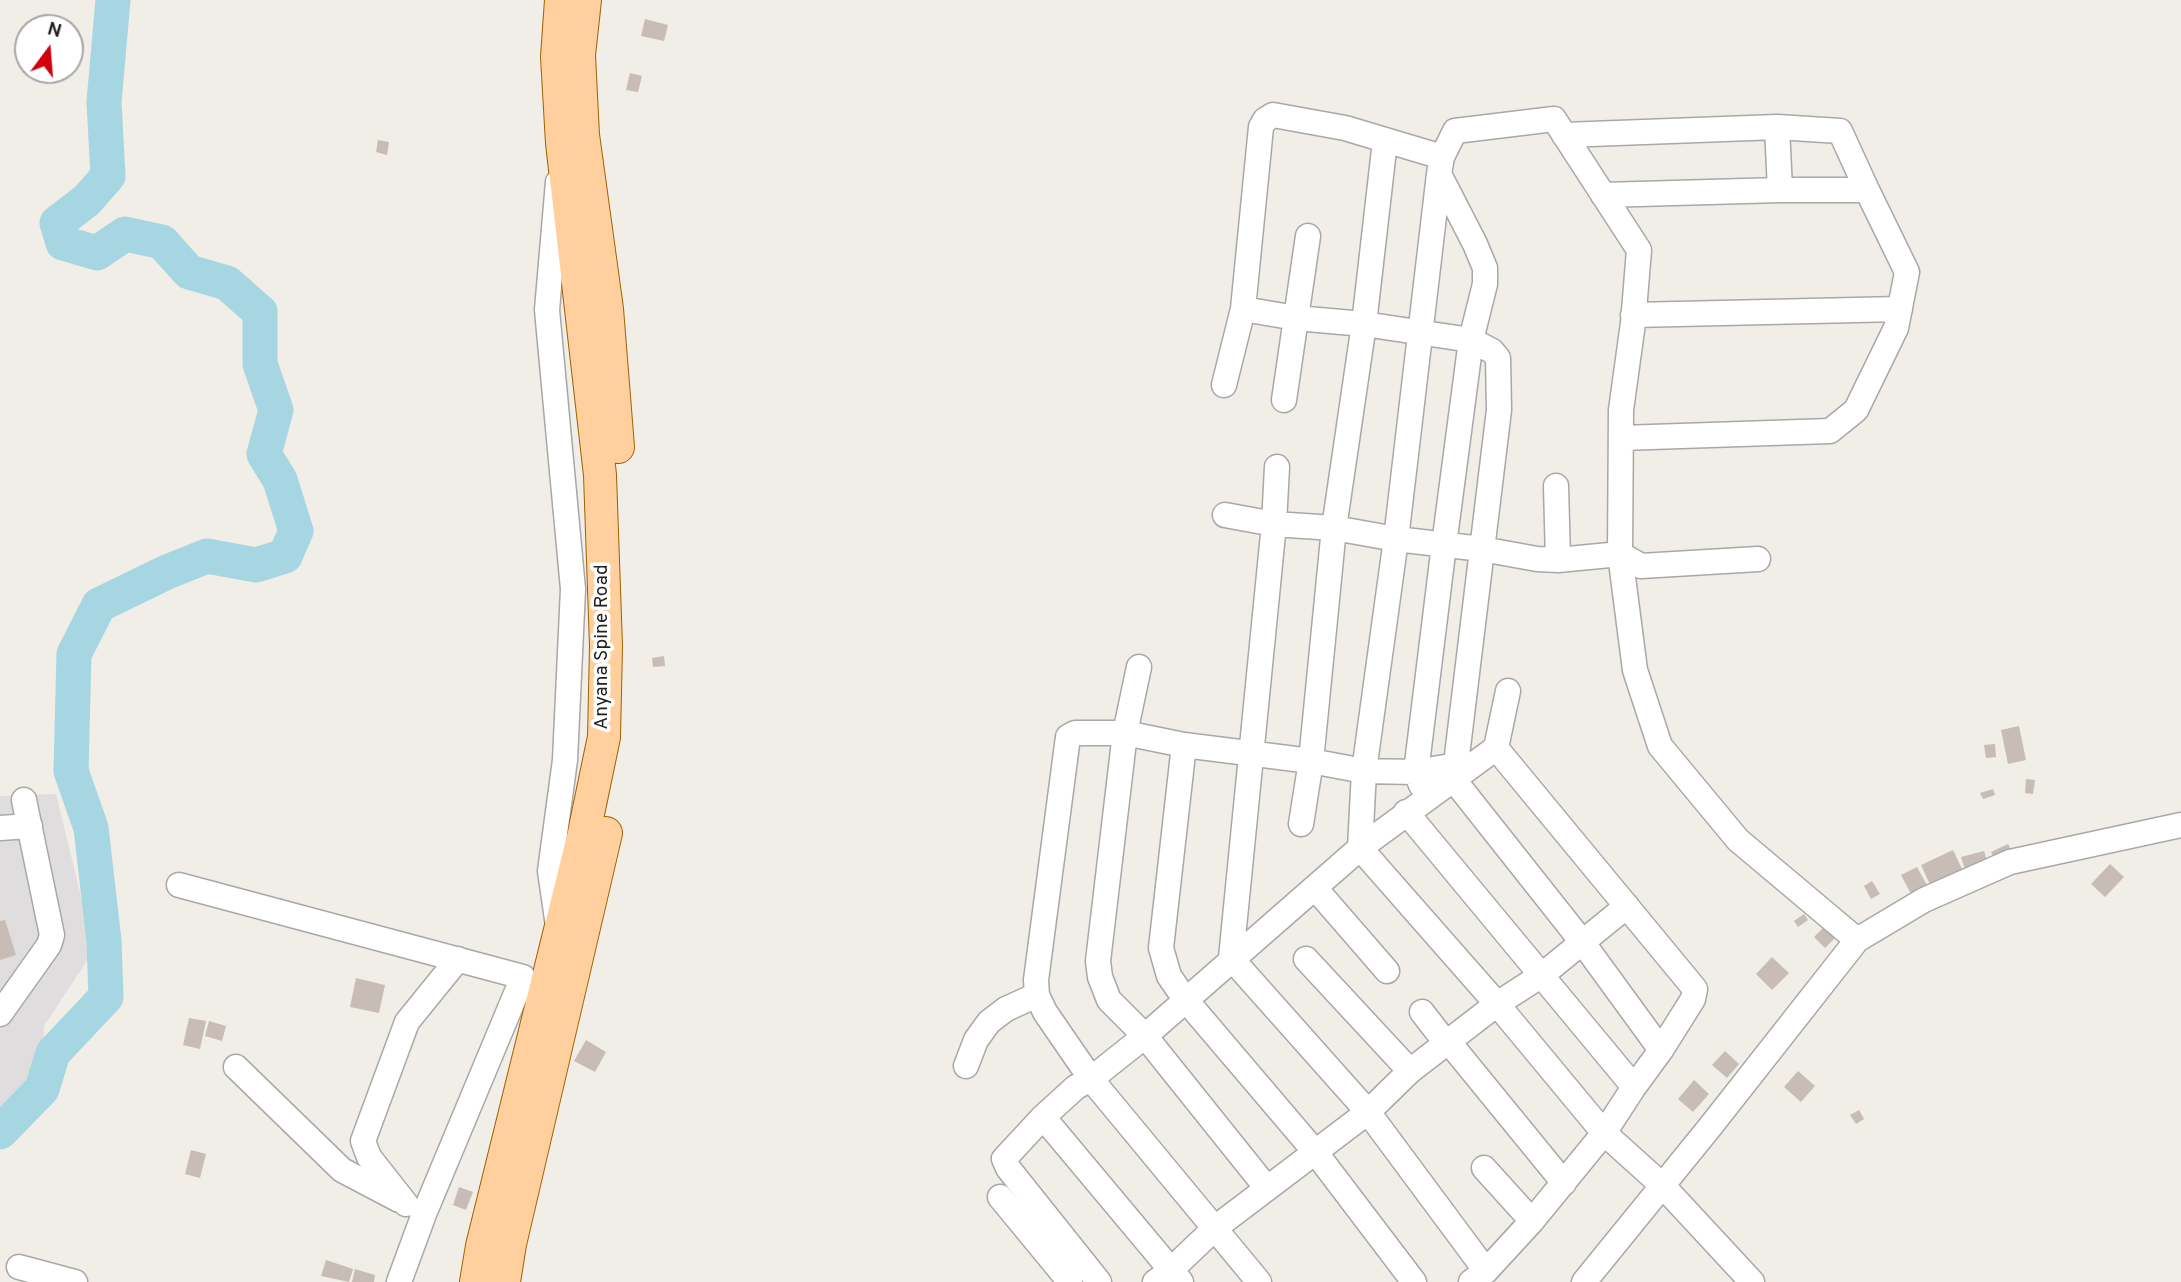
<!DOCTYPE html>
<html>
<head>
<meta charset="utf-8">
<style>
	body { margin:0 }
	#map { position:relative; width:2181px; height:1282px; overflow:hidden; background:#f1ede7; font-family:Overpass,sans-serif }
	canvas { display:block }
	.north { position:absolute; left:14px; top:14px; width:70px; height:70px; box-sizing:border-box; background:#fff; border:2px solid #a6a6a6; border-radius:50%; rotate:16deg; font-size:19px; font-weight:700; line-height:28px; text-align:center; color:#212121 }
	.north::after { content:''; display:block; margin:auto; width:24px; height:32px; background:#d1000b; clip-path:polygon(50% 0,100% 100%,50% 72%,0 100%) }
</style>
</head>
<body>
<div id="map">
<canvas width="2181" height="1282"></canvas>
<div class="north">N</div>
</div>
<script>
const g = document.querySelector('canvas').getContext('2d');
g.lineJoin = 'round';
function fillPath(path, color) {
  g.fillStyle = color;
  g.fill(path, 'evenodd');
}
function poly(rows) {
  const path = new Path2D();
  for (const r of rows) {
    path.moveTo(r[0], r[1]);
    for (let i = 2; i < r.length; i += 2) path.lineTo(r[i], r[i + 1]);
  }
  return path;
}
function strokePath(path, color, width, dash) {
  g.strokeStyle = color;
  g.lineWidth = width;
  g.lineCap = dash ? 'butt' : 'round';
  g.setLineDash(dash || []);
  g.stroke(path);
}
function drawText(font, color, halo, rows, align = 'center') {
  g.font = font + ' Overpass,sans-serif';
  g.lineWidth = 7;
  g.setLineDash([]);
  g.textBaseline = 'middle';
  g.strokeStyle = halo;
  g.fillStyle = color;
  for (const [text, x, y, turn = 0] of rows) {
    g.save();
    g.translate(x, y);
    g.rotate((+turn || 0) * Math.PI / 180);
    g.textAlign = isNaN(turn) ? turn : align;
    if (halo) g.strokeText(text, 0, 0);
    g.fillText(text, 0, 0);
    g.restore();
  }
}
const residential = poly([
	[56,794,94,950,44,1026,43,1079,0,1120,0,796]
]);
const river = poly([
	[0,1132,42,1089,53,1053,106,997,104,941,91,828,71,771,74,654,99,605,167,572,207,556,256,565,285,556,296,531,280,480,264,454,276,410,260,364,260,312,227,283,189,272,162,242,125,234,97,253,63,243,57,223,87,200,108,176,104,102,113,0]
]);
const building = poly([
	[645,19,668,25,664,41,641,36],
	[630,73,642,76,638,92,626,90],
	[378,140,389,142,387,155,376,152],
	[664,656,665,666,653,667,652,658],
	[2019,726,2026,760,2008,764,2001,730],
	[1995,744,1996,757,1986,758,1984,745],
	[2026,779,2035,780,2033,794,2025,793],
	[1993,789,1995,795,1983,799,1980,793],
	[2008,844,2013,854,1996,862,1991,852],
	[1953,850,1964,873,1931,887,1921,865],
	[1984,851,1988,864,1965,870,1961,857],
	[2110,864,2124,877,2105,897,2091,884],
	[1917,867,1927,885,1911,894,1901,875],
	[1872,881,1880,894,1871,899,1864,886],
	[1804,914,1808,920,1798,927,1794,921],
	[5,920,16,955,0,960,0,921],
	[1826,925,1837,936,1825,948,1814,937],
	[1772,957,1789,973,1772,990,1756,974],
	[356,978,385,985,379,1013,350,1007],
	[189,1018,206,1021,200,1049,183,1045],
	[209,1021,226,1026,222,1041,205,1036],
	[586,1040,606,1052,595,1072,574,1061],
	[1725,1051,1739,1064,1727,1078,1712,1065],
	[1798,1071,1815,1086,1801,1102,1784,1087],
	[1694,1080,1709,1094,1693,1112,1678,1099],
	[1859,1110,1864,1119,1856,1124,1850,1115],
	[191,1150,206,1154,200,1178,185,1174],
	[459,1187,473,1192,466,1210,453,1205],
	[326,1260,353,1269,349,1282,321,1276],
	[355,1269,375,1275,374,1282,352,1282]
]);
const minor = poly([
	[1564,135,1777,127,1780,190],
	[1603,195,1780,190,1867,190,1840,131,1777,127],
	[1243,309,1296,318,1364,324,1471,340,1492,351,1498,358,1499,410,1454,780,1583,943,1661,1050],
	[1633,315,1900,309],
	[1224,385,1243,309,1261,127,1265,120,1273,115,1345,128,1442,157],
	[1284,400,1308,236],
	[1621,438,1830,431,1856,410,1896,328,1907,272,1867,190],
	[1277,467,1274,524,1231,958,1368,1112,1486,1271],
	[1556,486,1558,560],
	[1225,515,1274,524,1334,528,1396,539,1482,549,1537,559,1558,560,1620,554,1641,566,1758,559],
	[1139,667,1125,733,1098,961,1100,977,1109,1000,1145,1036,1266,1187],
	[1184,745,1161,948,1169,976,1185,999,1316,1153,1414,1282],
	[1456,765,1416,772,1364,771,1311,761,1184,745,1125,733,1075,733,1068,737,1036,980,1037,995,1045,1012,1091,1079,1145,1036,1360,848,1496,748],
	[1421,785,1416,772,1444,545,1471,340,1485,284,1485,268,1475,244,1439,174],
	[1406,812,1634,1087],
	[1301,824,1311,761,1334,528,1364,324,1385,141],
	[0,828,30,826],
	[179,885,523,977,424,1214,399,1282],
	[1315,888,1387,971],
	[558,926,550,871,565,760,573,589,547,310,558,182],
	[1306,959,1410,1071],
	[1422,1012,1446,1043],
	[0,1014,49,945,52,935,24,800],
	[1448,1041,1564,1183],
	[966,1066,976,1040,989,1022,1006,1009,1037,995],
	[236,1067,342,1170,399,1200],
	[1043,1117,1181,1282],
	[1484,1168,1532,1221],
	[1000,1197,1070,1282],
	[406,1204,369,1157,363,1141,407,1022,458,959],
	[19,1267,75,1282],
	[1099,1282,1008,1168,1004,1159,1043,1117,1076,1087,1091,1079,1259,1282],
	[1155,1282,1171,1270,1215,1228,1368,1112,1410,1071,1497,1004,1542,975,1627,906],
	[1471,1282,1486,1271,1532,1221,1604,1133,1634,1087,1661,1050,1693,999,1695,989,1496,748,1508,691],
	[1584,1282,1710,1127,1857,940,1924,900,2010,862,2181,825],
	[1752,1282,1663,1186,1604,1133,1497,1004,1360,848,1364,771,1396,539,1439,174,1442,157,1455,131,1554,119,1639,250,1633,323,1621,410,1620,554,1635,670,1660,746,1738,840,1857,940]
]);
const major = poly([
	[585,0,579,55,583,135,607,309,618,447],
	[476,1282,482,1246,584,833,604,737,606,646,600,475,562,143,557,57,561,0],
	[504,1282,510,1244,606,833]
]);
const streetNames = [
	["Anyana Spine Road",603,647,-90]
];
fillPath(residential, '#dfddde');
strokePath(river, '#a5d6e1', 35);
fillPath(building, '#c7bdb6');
strokePath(minor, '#a8a8a8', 27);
strokePath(major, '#9d6100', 34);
strokePath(minor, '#fff', 24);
strokePath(major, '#ffd09e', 32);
drawText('19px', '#212121', '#fff', streetNames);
</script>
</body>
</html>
